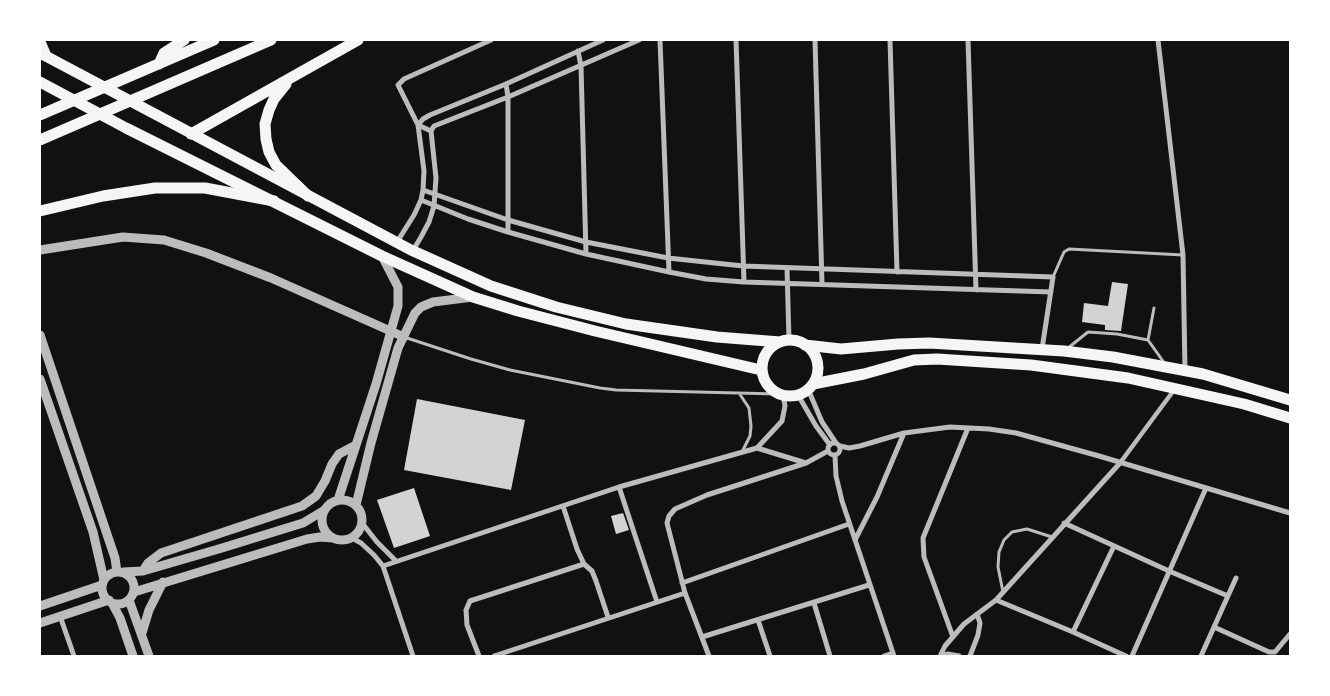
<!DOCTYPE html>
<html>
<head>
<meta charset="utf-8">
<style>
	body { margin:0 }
	#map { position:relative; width:1330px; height:696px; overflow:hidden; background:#111; font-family:"Alegreya Sans",sans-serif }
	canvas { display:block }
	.frame { position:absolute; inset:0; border:41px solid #fff; pointer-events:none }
</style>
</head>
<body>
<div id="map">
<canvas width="1330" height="696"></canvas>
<div class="frame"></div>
</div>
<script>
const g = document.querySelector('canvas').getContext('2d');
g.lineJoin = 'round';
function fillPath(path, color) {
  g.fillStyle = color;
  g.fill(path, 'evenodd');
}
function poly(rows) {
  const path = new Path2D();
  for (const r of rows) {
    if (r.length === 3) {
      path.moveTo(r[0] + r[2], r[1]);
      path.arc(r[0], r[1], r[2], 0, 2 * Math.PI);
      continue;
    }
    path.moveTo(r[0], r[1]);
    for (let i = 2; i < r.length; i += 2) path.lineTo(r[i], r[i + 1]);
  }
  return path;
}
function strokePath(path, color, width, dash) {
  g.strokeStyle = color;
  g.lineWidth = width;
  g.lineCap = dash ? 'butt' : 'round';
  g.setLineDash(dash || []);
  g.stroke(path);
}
const building = poly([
	[1112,282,1128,284,1121,331,1105,330,1105,325,1082,322,1084,303,1108,306],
	[417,399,525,420,511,490,404,470],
	[414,488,430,536,394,548,377,500],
	[623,513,629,530,616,534,611,516]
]);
const service = poly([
	[1053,277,1064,252,1069,249,1183,255],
	[404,337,471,359,510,370,600,388,616,390,778,394],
	[1148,340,1154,308],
	[1068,348,1088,332,1117,334,1148,340,1165,364],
	[739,393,749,408,751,426,750,436,742,452],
	[1003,592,998,567,999,552,1004,540,1012,532,1027,529,1052,537]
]);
const pedestrian = poly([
	[1120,463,1174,390]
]);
const minor = poly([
	[660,40,669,272],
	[736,40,744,282],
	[815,40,822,284],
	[890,40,897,272],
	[968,40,976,290],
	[1158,40,1183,255,1185,371],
	[578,51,581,66,586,254],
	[506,84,508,97,508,232],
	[418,125,423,119,430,115,506,84,603,40],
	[418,125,431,131],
	[423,190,508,220,586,242,668,258,743,266,1053,277,1042,349],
	[421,200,468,219,508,232,586,254,669,272,706,279,744,282,1051,292],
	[397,242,414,215,421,200,423,190,424,171,418,125,398,85,404,79,491,40],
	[411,250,415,247,421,237,429,222,434,206,436,178,431,131,434,126,508,97,639,40],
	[787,268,789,340],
	[808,389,822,422,836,443],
	[798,395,816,426,830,445],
	[834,449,6],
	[840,446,849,448,860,446,904,433,950,427,989,429,1016,433,1099,456,1290,513],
	[757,448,806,463],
	[835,456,836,476,842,501,894,656],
	[619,487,657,602],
	[563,506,577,549,584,564,592,571,596,581,608,617],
	[362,523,377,542,396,561],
	[1064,523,1169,571,1228,596],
	[352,538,361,543,374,555,383,566,413,656],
	[855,540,877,497,904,433],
	[383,566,619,487,757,448,782,421,785,406,783,395],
	[682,583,849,524],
	[996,600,1073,632,1126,656],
	[814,603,830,656],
	[60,616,74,656],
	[758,620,770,656],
	[1214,627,1269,652,1275,652,1290,634],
	[1073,632,1114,546],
	[702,637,869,585],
	[953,637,924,557,923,538,968,428],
	[479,656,467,625,466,610,470,601,584,564],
	[494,656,685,593],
	[709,656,685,593,667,523,669,516,675,509,707,495,806,463,828,451],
	[884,656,893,653],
	[940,656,945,646,964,624,996,600,1120,463],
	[941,656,948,654,959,656],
	[970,656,978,635,980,623,977,614],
	[1132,656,1206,488],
	[1201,656,1236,578]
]);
const tertiary = poly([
	[40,250,123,237,164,240,206,253,271,278,404,337],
	[40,335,115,558,117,572],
	[40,379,93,532,104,580],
	[342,520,20],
	[338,500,376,384,398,306,398,287,382,256],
	[356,505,371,443,398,348,415,313,421,307,433,302,473,297],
	[143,571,148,563,161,553,302,506,316,496,325,481,332,464,339,454,356,445],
	[123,572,143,571,222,548,303,523,323,511],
	[118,588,16],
	[134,592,307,539,320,537,333,538],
	[129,600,149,656],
	[112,603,120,618,133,656],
	[40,606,102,585],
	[40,623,109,600],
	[142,633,149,610,163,582]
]);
const primary = poly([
	[40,53,411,250,491,286,556,307,626,324,717,337,780,342],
	[40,82,126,128,382,256,473,297,518,311,595,331,761,370],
	[790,368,28],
	[805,345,841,349,898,344,929,343,1064,351,1113,357,1203,374,1290,400],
	[813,384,864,374,914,360,937,359,1031,365,1128,378,1244,404,1290,418]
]);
const trunk = poly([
	[40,42,46,56],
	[159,64,164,53,184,40],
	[286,84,274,99,269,110,265,124,266,139,269,152,276,165,308,196],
	[40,115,214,40],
	[191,134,358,40],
	[40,140,271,40],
	[40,211,103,196,155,188,205,188,274,201]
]);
fillPath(building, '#d3d3d3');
strokePath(service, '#bcbcbc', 3);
strokePath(pedestrian, '#bcbcbc', 4.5);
strokePath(minor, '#bcbcbc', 5);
strokePath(tertiary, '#bcbcbc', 9);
strokePath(primary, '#f5f5f5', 11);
strokePath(trunk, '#f5f5f5', 11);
</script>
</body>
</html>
